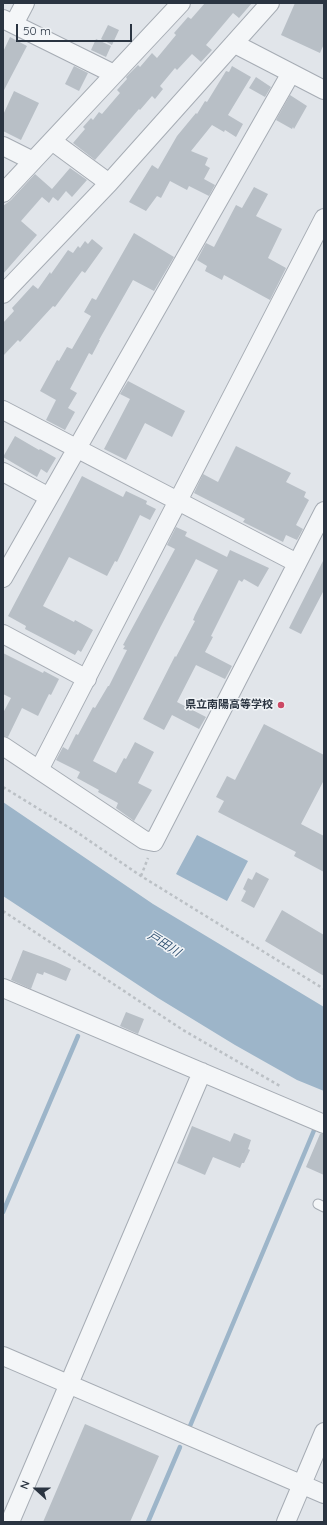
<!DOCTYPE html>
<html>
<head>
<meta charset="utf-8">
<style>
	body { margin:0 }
	#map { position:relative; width:327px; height:1525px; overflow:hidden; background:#e1e5ea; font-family:Quicksand,sans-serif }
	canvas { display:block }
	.frame { position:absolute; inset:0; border:4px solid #2a3441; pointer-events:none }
	.north { position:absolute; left:16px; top:1469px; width:40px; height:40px; -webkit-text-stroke:3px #f1f4f7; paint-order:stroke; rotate:291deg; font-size:11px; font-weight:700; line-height:16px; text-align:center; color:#2a3441 }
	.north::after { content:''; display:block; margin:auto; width:14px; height:18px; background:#2a3441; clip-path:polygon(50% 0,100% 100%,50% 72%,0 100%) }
	.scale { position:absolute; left:16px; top:24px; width:116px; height:18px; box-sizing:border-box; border:2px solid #2a3441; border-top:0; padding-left:5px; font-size:12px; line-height:14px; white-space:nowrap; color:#2a3441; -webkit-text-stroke:3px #f1f4f7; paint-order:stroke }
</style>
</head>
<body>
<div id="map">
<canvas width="327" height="1525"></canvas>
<div class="frame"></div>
<div class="north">N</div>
<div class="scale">50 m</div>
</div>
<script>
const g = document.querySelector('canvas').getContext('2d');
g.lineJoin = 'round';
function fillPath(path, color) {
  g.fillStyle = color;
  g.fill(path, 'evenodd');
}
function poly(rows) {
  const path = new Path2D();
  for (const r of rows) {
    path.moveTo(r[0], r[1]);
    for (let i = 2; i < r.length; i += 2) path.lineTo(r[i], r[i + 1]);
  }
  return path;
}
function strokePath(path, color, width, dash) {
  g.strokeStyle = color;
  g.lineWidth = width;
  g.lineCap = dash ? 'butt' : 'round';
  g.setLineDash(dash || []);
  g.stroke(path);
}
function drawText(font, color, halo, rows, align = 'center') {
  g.font = font + ' Quicksand,"Noto Sans JP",sans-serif';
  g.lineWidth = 3;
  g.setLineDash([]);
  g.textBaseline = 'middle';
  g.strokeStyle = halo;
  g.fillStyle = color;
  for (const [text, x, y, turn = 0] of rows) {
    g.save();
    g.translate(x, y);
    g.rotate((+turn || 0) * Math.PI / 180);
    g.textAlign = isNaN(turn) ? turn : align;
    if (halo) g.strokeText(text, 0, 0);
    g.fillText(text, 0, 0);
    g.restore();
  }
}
const water = poly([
	[3,802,153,904,324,1007,324,1091,297,1080,235,1045,158,998,3,896],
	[197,835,248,861,227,901,176,874]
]);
const stream = poly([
	[3,1212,78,1036],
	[190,1426,315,1128],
	[148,1522,180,1447]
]);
const building = poly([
	[205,3,252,3,239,18,233,13,206,45,212,50,201,62,192,54,177,70,175,68,160,86,163,89,155,99,152,96,140,110,139,109,95,160,73,143,85,129,83,127,91,118,93,120,99,112,102,114,120,93,117,90,127,79,126,77,138,65,140,67,152,53,157,58,176,35,174,33,188,17,191,19],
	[295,3,324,3,324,44,320,53,281,35],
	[108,25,119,30,112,45,101,39],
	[10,37,27,46,3,92,3,52],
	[96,39,111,46,106,57,91,50],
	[74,66,88,73,79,91,65,84],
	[232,66,251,77,228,115,243,124,236,137,225,130,224,132,212,125,191,151,208,158,205,165,210,168,204,179,215,185,209,196,189,186,187,190,170,181,161,198,157,196,146,211,129,202,152,165,158,169,177,136,196,113,197,114,205,101,207,102,226,71,229,72],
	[256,77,271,87,265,97,249,88],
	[14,91,39,103,21,140,3,131,3,115],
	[290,95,307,106,294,129,293,127,292,129,276,120],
	[70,168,87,180,72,197,66,191,58,201,53,197,49,203,42,197,21,221,37,235,3,274,3,206,11,200,35,174,52,189],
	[254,187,268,194,256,216,282,229,268,258,286,268,270,300,224,275,222,280,205,271,207,266,197,260,206,243,214,247,236,205,242,208],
	[134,233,174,257,154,291,133,280,99,340,100,340,92,355,89,353,70,389,77,393,68,408,75,412,65,430,46,420,56,400,40,391,57,360,59,361,67,347,72,349,91,316,84,312,92,298,96,300],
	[92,239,103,248,85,273,82,271,55,307,53,306,20,342,18,340,3,356,3,323,14,311,12,308,33,285,38,289,50,272,51,274,68,250,73,253,78,246,80,248,85,241,88,244],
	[128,381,185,411,172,437,145,423,126,460,104,449,130,399,120,394],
	[15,436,39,450,40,449,56,458,47,473,41,469,37,477,3,457],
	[236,446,291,473,286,482,306,492,304,497,309,500,296,525,303,529,297,540,286,535,283,542,243,522,245,519,194,493,203,474,218,482],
	[82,476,123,497,126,491,147,501,146,504,156,509,150,520,140,515,117,562,115,561,107,576,69,557,43,606,74,622,75,620,93,630,81,652,78,650,75,655,25,629,26,626,8,616],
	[176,527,187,532,185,536,227,557,230,550,269,568,258,587,244,579,242,582,239,580,211,636,213,637,205,652,232,666,225,679,196,665,177,702,206,717,199,729,172,715,164,730,143,719,175,656,176,657,195,621,193,620,195,615,218,570,196,559,161,626,93,761,116,773,124,758,126,759,135,742,154,752,138,783,152,790,134,821,116,808,118,803,98,792,99,790,77,778,80,772,56,760,63,747,68,750,76,734,78,735,93,707,95,708,108,686,109,686,127,650,123,649,125,646,123,645,175,549,167,545],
	[324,559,324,590,301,634,289,628],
	[3,653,43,673,44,671,59,679,51,695,49,694,38,716,22,708,8,737,3,736,3,713,11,698,3,694],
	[264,724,324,755,324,780,301,824,324,836,324,872,294,856,296,852,218,812,224,801,216,797,227,776,235,780],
	[256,872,269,879,254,908,241,901,246,891,243,889,248,878,252,880],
	[282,910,324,935,324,976,265,941],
	[23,950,56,962,71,969,66,981,44,972,43,975,37,973,31,989,11,980],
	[126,1012,144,1019,138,1034,120,1026],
	[192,1126,229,1141,230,1142,234,1133,251,1140,248,1149,250,1150,244,1163,242,1163,240,1168,213,1157,205,1175,177,1163],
	[320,1134,324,1134,324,1175,306,1167],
	[85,1424,159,1456,130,1522,43,1522]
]);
const path = poly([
	[3,787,78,833,141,876,324,989],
	[141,876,148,858],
	[3,911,183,1030,280,1086]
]);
const lane = poly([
	[318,1204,324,1207]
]);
const street = poly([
	[3,19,114,74],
	[14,24,25,3],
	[235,44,324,90],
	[52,141,109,183],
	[3,146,33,161],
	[3,193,181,3],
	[3,294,109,183,270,3],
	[3,410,297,563],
	[3,472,49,497],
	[3,578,291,73],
	[3,634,87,679],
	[3,746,144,840,154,842,324,511],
	[39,770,324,218],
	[3,988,324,1124],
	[3,1356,324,1494],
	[10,1522,202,1072],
	[286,1522,324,1432]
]);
const markers = [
	[281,705,4,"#cc4965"]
];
const poiNames = [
	["県立南陽高等学校",273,705]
];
const waterNames = [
	["戸田川",164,944,32]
];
fillPath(water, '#9db5c9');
strokePath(stream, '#9db5c9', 4.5);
fillPath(building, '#b8bfc6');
strokePath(lane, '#a6acb4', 11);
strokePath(street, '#a6acb4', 20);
strokePath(path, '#bbc0c5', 2.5, [3, 3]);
strokePath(lane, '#f4f6f8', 9);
strokePath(street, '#f4f6f8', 18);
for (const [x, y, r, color] of markers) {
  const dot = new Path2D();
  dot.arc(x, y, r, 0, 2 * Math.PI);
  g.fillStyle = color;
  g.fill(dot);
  strokePath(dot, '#f1f4f7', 1.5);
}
drawText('bold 11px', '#2a3441', '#f1f4f7', poiNames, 'right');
drawText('italic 12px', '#345575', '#f1f4f7', waterNames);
</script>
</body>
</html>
